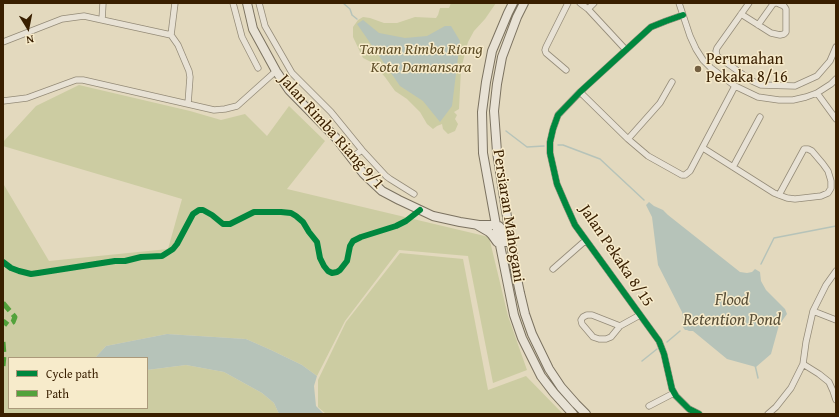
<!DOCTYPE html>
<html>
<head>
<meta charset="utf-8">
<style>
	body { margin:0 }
	#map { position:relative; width:839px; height:417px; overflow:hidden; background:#e3d9be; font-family:"Gentium Book Plus",serif }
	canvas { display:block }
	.frame { position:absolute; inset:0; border:4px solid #391f00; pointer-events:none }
	.legend { position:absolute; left:8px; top:357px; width:140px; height:52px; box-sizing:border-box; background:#f7ebcb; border:1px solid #ab997a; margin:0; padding:5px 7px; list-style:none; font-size:12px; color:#391f00 }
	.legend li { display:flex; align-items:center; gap:8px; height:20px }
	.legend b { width:20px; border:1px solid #ab997a }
	.north { position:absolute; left:8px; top:8px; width:40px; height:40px; -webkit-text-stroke:3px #f7ebcb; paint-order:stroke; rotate:170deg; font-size:11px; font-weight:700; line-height:16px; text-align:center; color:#391f00 }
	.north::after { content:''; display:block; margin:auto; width:14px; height:18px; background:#391f00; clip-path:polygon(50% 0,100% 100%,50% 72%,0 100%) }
</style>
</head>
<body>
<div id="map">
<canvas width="839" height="417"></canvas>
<div class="frame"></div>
<ul class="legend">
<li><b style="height:5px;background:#00873e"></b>Cycle path</li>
<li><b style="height:5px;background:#53a23c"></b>Path</li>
</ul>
<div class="north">N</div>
</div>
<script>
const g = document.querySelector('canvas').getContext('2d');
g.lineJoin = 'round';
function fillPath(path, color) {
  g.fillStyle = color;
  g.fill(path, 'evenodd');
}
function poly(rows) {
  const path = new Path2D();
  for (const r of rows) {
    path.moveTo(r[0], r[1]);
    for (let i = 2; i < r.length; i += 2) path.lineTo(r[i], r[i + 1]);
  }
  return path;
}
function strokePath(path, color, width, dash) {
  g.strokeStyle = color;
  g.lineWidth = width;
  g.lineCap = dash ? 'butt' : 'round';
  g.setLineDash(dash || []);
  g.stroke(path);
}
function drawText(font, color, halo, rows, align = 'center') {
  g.font = font + ' "Gentium Book Plus",serif';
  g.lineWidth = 3;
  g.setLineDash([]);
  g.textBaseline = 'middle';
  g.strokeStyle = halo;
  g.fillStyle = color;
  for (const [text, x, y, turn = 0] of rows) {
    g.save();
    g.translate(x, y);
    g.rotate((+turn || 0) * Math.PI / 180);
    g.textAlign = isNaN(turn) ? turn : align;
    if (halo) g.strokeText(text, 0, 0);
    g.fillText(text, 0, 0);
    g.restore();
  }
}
const green = poly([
	[451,3,496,3,485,19,474,31,468,42,461,69,459,109,454,112,457,115,455,119,458,124,455,131,448,134,443,129,442,124,437,126,433,129,427,124,420,112,407,99,395,91,385,77,371,62,363,58,353,37,353,27,358,20,363,17,370,18,384,23,397,23,415,17,436,18,438,15,440,8,449,8],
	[79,85,190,111,221,120,245,114,267,136,289,106,325,141,287,189,489,237,508,316,527,370,493,383,468,256,399,250,345,321,317,376,302,365,271,350,246,339,167,334,106,346,95,358,9,358,9,408,147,408,147,370,186,365,224,372,262,393,274,403,279,414,3,414,3,184,4,185,49,261,168,249,182,199,3,146,3,142,36,106],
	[400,253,463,259,488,390,526,376,563,414,326,414,318,407,318,380,346,322]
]);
const water = poly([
	[363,20,379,33,405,38,427,36,445,26,451,26,460,41,452,106,440,122,423,101,400,86,357,24],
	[649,202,654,206,663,210,668,215,740,272,747,273,752,272,755,269,760,272,761,281,766,290,785,309,787,314,779,325,771,354,756,367,727,359,693,331,689,331,687,330,685,330,682,326,684,324,682,312,658,265,652,217,646,205],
	[167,334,246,339,271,350,302,365,317,376,314,386,316,406,324,414,279,414,274,403,262,393,224,372,186,365,147,370,147,358,95,358,106,346]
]);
const stream = poly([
	[343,3,350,9,352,15,357,19],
	[506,131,527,147,544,146],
	[558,145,563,145,600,159,644,200],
	[761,264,774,238,836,226],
	[667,342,680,331],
	[642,361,657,349],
	[755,365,758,378]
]);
const street = poly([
	[233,3,242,37,258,68],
	[259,3,265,26,292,73,331,112,362,150,386,176,390,179,414,194],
	[580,3,588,9,626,50],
	[679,3,690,36,696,49,703,60,711,68,735,86,758,97,779,100,793,100,806,97,817,93,831,84,836,79],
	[749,3,717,48,716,51,717,56,752,81,761,85,795,86,817,76,830,61,836,47],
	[588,9,594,3],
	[741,14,771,33,780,35,784,34,786,32,786,9,784,6,777,3],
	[683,15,666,21,651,27,580,92,558,115,553,129,550,142,550,153,557,184,566,205,575,225,659,341,664,354,672,389,676,396,689,409,699,414],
	[102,20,103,3],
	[758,25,773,4,775,3],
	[171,35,175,3],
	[3,42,62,19,84,16,171,35,178,45,189,71,190,77,188,104],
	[566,70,546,53,545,50,546,47,568,3],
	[580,92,628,139,648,156,682,175,685,175,690,171,735,86],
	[817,93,836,119],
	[3,101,27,98,76,80,83,80,214,110,225,109,237,106,276,71],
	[628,139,660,103,672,82],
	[703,148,774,193,779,195,787,198,795,199,821,196,828,193,831,188,831,181,828,171,823,164,812,151,808,149,804,149,779,195],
	[351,158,362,150],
	[733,167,760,117],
	[553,269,586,240],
	[813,311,836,320],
	[620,326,592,315,587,315,583,317,581,320,582,324,593,337,599,339,606,339,611,337,620,326,640,315],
	[803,364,819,374,829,382,833,391,836,400],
	[649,406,674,393],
	[768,414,776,407,791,388,803,364,806,342,813,311,826,285,836,271]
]);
const secondary = poly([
	[247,3,253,29,276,71,289,90,336,138,363,173,382,191,399,200,433,216,460,222,479,225,496,225,499,226,503,230,506,242],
	[513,3,508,13,492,51,486,82,482,112,483,153,496,225,514,315,522,338,541,376,554,393,573,414],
	[524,3,517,17,502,57,497,84,494,111,497,152,515,269,520,293,525,314,532,334,549,369,561,387,576,404,586,414],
	[477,225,489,232,492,235,497,242]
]);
const quiet = poly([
	[3,303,10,311,15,317,13,322,8,325,3,321],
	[3,342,4,355,3,366]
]);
const cycleway = poly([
	[683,15,666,21,651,27,580,92,558,115,553,129,550,142,550,153,557,184,566,205,575,225,659,341,664,354,672,389,676,396,689,409,699,414],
	[3,262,11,268,19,271,31,274,38,273,115,261,125,261,141,257,162,256,173,249,177,244,193,214,199,210,203,210,212,215,223,224,230,224,254,212,281,212,291,213,296,216,303,222,309,232,317,242,320,258,324,266,328,271,332,273,337,272,340,270,347,261,350,246,353,241,361,237,396,226,406,221,420,210]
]);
const markers = [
	[698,69,4,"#746042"]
];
const parkNames = [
	["Taman Rimba Riang",421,50],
	["Kota Damansara",421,68]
];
const poiNames = [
	["Perumahan",706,60],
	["Pekaka 8/16",706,78]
];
const streetNames = [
	["Jalan Rimba Riang 9/1",331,132,48],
	["Persiaran Mahogani",508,216,81],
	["Jalan Pekaka 8/15",616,256,56]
];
const waterNames = [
	["Flood",732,301],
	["Retention Pond",732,321]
];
fillPath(green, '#cccca2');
fillPath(water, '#b6c3b9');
strokePath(stream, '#b6c3b9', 1.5);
strokePath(street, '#948b78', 7);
strokePath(secondary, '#7b7260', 10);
strokePath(street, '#e8e2d5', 5.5);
strokePath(secondary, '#e8e2d5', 8);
strokePath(quiet, '#53a23c', 5, [10, 5]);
strokePath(cycleway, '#00873e', 6);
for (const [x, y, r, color] of markers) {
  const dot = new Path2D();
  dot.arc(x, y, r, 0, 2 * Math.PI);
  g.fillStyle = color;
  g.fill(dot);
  strokePath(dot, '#f7ebcb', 1.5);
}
drawText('italic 16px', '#60502a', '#f7ebcb', parkNames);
drawText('16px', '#391f00', '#f7ebcb', poiNames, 'left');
drawText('16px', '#391f00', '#f7ebcb', streetNames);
drawText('italic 17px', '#584e37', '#f7ebcb', waterNames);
</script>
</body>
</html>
